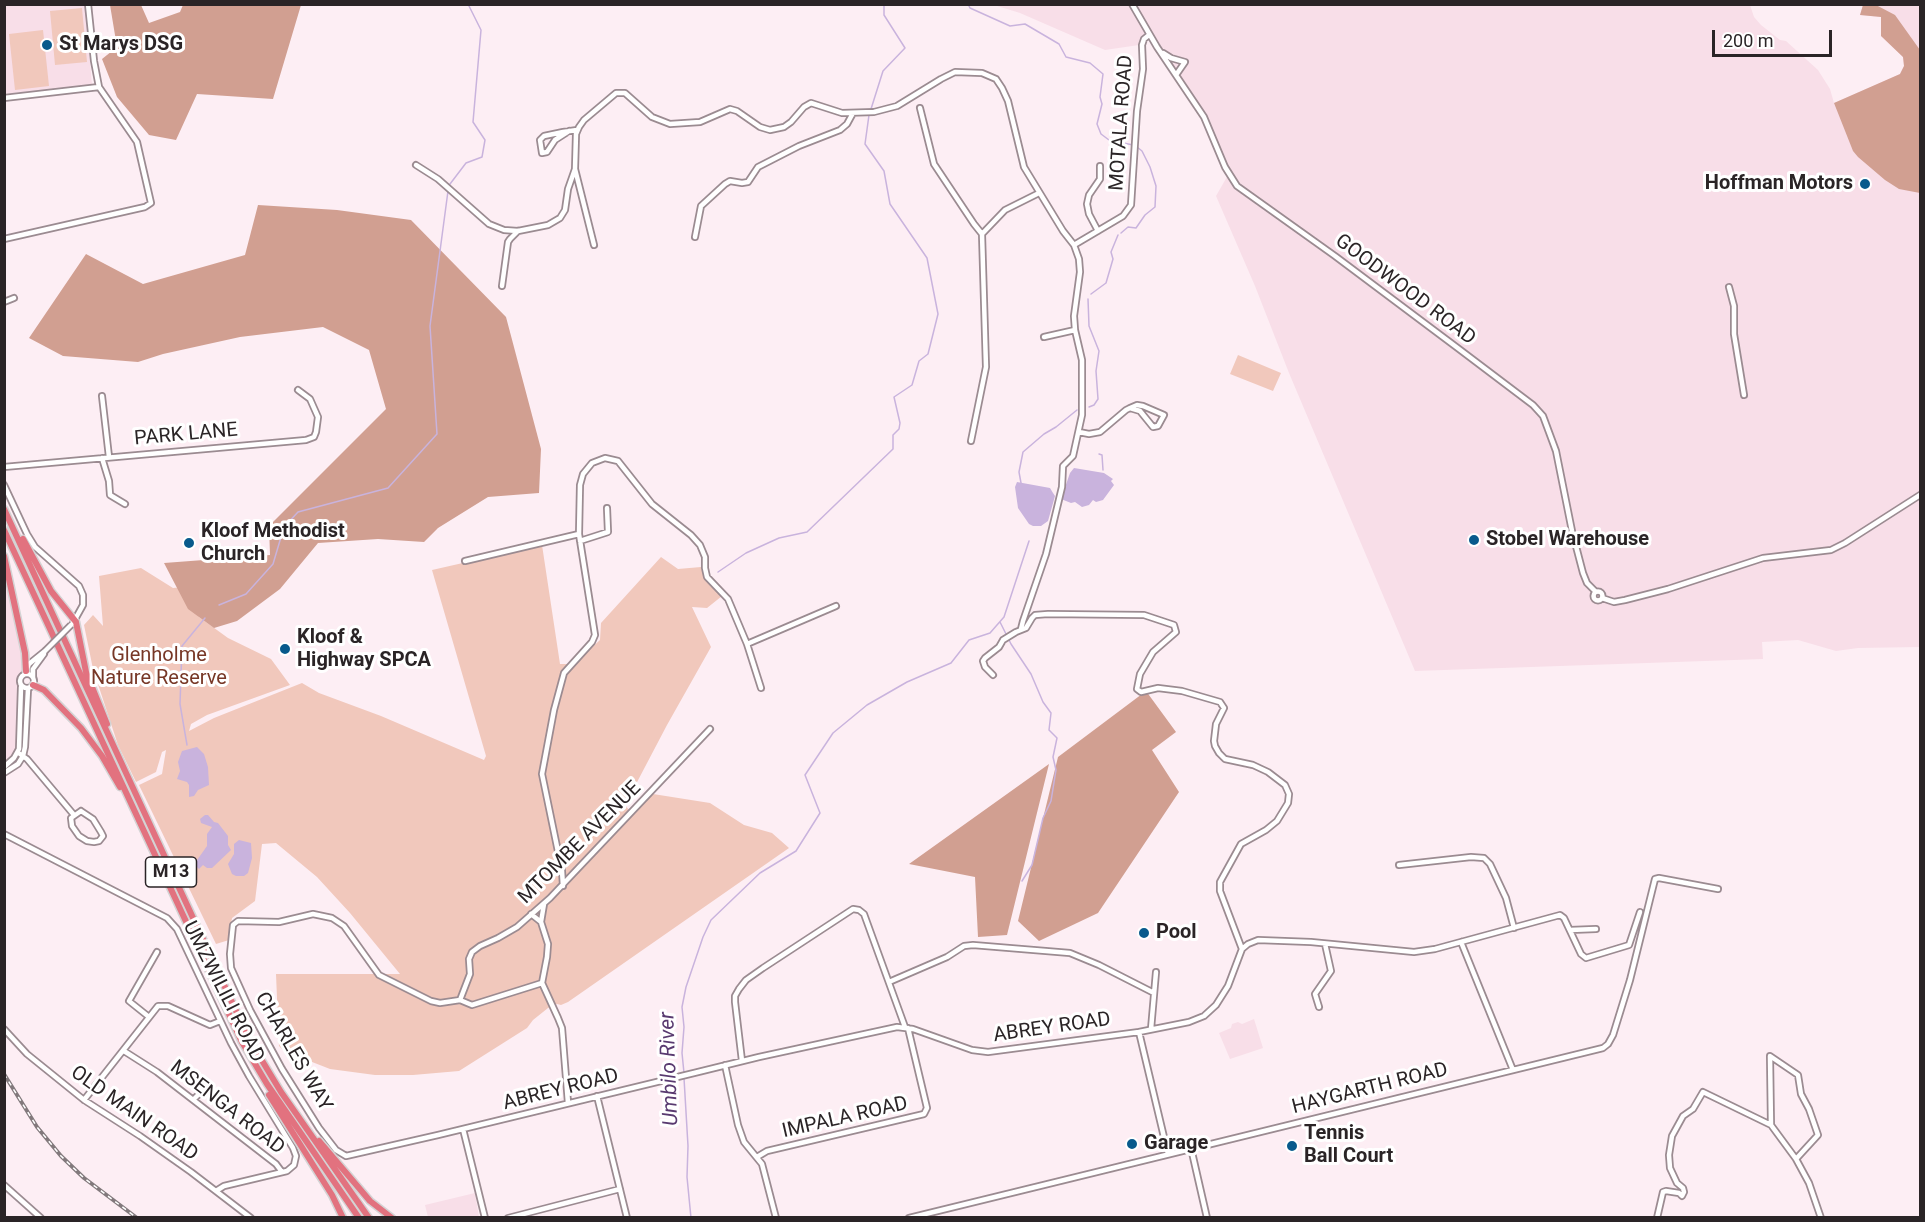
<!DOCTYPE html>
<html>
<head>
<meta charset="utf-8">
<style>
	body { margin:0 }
	#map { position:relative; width:1925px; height:1222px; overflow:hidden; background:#fdeef4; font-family:Roboto,sans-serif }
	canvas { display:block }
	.frame { position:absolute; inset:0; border:6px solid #2a2426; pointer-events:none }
	.scale { position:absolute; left:1712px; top:30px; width:120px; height:27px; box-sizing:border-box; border:3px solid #2a2426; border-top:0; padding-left:8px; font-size:18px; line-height:21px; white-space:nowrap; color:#2a2426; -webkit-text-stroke:4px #fff; paint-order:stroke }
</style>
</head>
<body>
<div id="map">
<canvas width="1925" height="1222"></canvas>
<div class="frame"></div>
<div class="scale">200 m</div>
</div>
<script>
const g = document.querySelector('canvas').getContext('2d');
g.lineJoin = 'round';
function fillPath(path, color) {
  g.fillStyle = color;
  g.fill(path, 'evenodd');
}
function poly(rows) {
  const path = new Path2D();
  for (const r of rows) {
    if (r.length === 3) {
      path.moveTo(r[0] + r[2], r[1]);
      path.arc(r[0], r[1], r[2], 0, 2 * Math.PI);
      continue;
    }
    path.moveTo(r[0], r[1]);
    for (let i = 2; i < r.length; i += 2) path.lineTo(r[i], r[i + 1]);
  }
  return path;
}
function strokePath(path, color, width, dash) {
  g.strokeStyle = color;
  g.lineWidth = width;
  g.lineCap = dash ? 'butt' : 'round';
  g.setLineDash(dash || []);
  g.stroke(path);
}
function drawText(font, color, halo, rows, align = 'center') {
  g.font = font + ' Roboto,sans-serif';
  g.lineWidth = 6;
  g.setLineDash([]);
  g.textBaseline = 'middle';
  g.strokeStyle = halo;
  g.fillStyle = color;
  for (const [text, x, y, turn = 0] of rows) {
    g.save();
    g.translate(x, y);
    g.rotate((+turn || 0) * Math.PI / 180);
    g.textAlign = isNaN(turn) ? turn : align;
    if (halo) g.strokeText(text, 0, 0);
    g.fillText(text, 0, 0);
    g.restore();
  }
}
const built = poly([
	[5,5,85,5,92,85,5,94],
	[994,5,1750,5,1754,17,1761,25,1780,40,1786,41,1818,70,1830,89,1834,103,1900,74,1904,66,1903,57,1881,36,1881,17,1860,15,1863,5,1920,5,1920,647,1858,648,1836,651,1798,640,1762,642,1763,659,1415,671,1289,373,1255,286,1216,196,1228,175,1203,117,1148,34,1143,37,1139,45,1105,50,1020,13],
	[9,581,24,658,23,675,19,681,20,688,18,748,13,757,5,765,4,582],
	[1254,1019,1263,1048,1230,1059,1219,1033,1231,1028,1232,1024,1238,1022,1242,1024],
	[475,1193,479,1217,428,1217,425,1205]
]);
const green = poly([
	[82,8,87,62,55,65,50,11],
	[43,30,49,86,15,90,9,34],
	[1238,355,1281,373,1273,391,1230,374],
	[542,545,560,664,574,664,600,640,601,623,661,557,678,569,701,567,704,576,712,587,722,596,707,608,692,607,711,647,667,725,625,805,630,811,635,813,653,794,710,803,744,825,772,833,789,848,568,1002,561,1005,557,1004,548,1008,533,1020,527,1028,459,1071,413,1075,375,1075,330,1069,284,1051,279,1046,276,974,400,974,350,913,317,877,276,843,262,844,255,901,232,918,229,940,216,944,139,785,162,774,166,750,162,752,156,772,136,782,118,745,93,669,84,625,93,615,103,626,99,576,141,568,173,588,184,587,199,617,228,638,271,659,290,685,207,715,191,724,189,731,214,718,302,683,319,693,381,716,484,760,486,756,432,570]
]);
const forest = poly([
	[110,5,141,5,149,23,180,12,183,5,301,5,273,99,197,94,176,140,149,135,117,97,102,59,117,47],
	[1863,5,1876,5,1895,15,1920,50,1920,193,1899,189,1885,180,1858,157,1853,151,1834,103,1900,74,1904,66,1903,57,1881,36,1881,17,1860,15],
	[258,205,337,210,411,220,506,317,541,449,539,493,488,497,438,528,424,542,378,539,318,543,280,589,237,621,214,628,188,609,164,563,270,555,269,526,386,409,369,350,323,327,240,337,163,354,138,362,63,356,29,338,86,254,143,284,245,255],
	[1146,691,1176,732,1152,750,1179,792,1098,913,1039,941,1018,921,1058,757],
	[1049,764,1007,935,978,937,975,877,909,864]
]);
const water = poly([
	[1074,468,1104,473,1113,479,1111,481,1114,485,1103,500,1096,502,1093,500,1089,505,1082,507,1075,502,1071,503,1061,499,1070,473],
	[1017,482,1050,488,1053,493,1055,496,1048,521,1041,526,1033,526,1029,524,1018,508,1015,487],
	[197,747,204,754,208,767,209,785,198,790,194,796,189,797,189,785,187,782,177,779,180,771,178,762,182,751],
	[205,815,208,815,214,822,218,823,228,836,228,845,231,850,212,868,207,868,203,865,199,869,196,866,195,863,207,846,207,834,212,827,201,823,200,819],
	[239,840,251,843,252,858,248,873,244,876,236,876,232,874,228,864,234,854,234,844]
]);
const stream = poly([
	[968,4,970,8,1010,26,1025,24,1059,44,1066,57,1090,63,1103,74,1100,97,1102,104,1097,124,1101,134,1109,140,1133,145],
	[871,109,883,71,905,48,884,15,884,4],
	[450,184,466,163,482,157,485,140,473,122,481,30,468,4],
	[1121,233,1128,227,1136,228,1145,215,1155,207,1156,186,1150,167,1142,151,1137,147],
	[1091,294,1106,283,1113,259,1111,252,1118,235],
	[1088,299,1089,326,1099,351,1096,371,1098,399,1094,405,1089,407],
	[1099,454,1102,455,1103,470],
	[1021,483,1019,472,1023,452,1044,434,1056,427,1077,410],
	[718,572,746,553,779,538,807,532,893,449,893,435,899,429,900,423,894,397,912,385,919,361,928,354,938,314,927,258,890,204,884,171,865,144,869,115],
	[219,605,246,594,273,564,284,527,298,512,388,488,437,434,430,326,448,191],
	[1000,622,1011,644,1031,674,1043,702,1051,713,1049,730,1057,738,1053,757,1056,770,1051,801,1043,818,1032,865,1022,881],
	[187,745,180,704,182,646,205,618],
	[684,1073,682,1053,684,1027,682,1007,686,987,703,937,711,920,760,873,796,851,820,813,805,775,833,733,867,705,907,682,951,663,969,640,990,633,1004,617,1029,541],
	[684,1078,688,1146,687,1177,691,1218]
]);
const minor = poly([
	[1132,4,1157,47,1204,117,1225,167,1237,186,1335,256,1459,349,1533,405,1543,416,1556,451,1572,531,1583,573,1587,583,1596,592],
	[1163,53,1171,58,1185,62,1176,75],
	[4,98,99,87],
	[920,108,934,164,974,224,982,234],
	[569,131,555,140,547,152,542,153,540,140,544,136,563,132,577,130],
	[416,165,438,179,489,224,504,230,518,231,548,225,560,218,565,210,568,189,575,169],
	[1098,231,1089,214,1087,204,1089,195,1100,179,1100,166],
	[695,237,701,206,725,184,730,181,742,183,748,182,758,167,799,146,840,130,847,124,853,113],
	[4,239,145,207,151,203,137,142,99,87,94,61,88,4],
	[594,245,575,169,576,134,579,127,584,120,616,93,625,93,652,117,670,124,700,122,730,109,737,111,760,127,770,130,784,127,791,122,804,107,811,103,842,113,874,112,897,106,941,79,955,72,982,73,996,79,1002,88,1008,101,1024,167,1063,231,1074,245,1079,259,1080,272,1074,316,1075,330,1082,360,1082,415,1073,456,1063,466,1062,487,1046,554,1023,621,1021,629],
	[1074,245,1123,216,1131,205,1137,111,1143,69,1142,45,1144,39,1149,35],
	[502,286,508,242,510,239,518,231],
	[1729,287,1734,306,1734,334,1744,395],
	[4,302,14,298],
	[1044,337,1075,330],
	[102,396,109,457],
	[1079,432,1089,434,1100,432,1126,410,1130,408,1137,405,1143,406,1164,415,1158,426,1153,427,1140,411,1130,408],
	[971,441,986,367,982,234,1005,210,1039,193],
	[102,458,109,481,110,495,125,504],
	[4,467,306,440,314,437,316,432,318,417,310,399,298,390],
	[4,485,27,534,35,547,79,586,83,595,83,605,73,623],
	[580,541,608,532,607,508],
	[465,561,579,534],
	[1598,596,4.5],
	[1602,598,1614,602,1625,600,1668,589,1763,558,1831,550,1845,543,1920,495],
	[747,644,836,606],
	[26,670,29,664,45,651],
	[27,681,7],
	[993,675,985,667,983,661,985,658,999,647,1003,640,1016,632,1026,628,1032,618,1035,615,1048,614,1144,615,1174,625,1176,632,1153,652,1140,674,1137,689,1141,692,1158,688,1182,691,1220,702,1224,708,1216,724,1214,741,1215,746,1219,753,1225,759,1253,765,1268,772,1285,785,1289,794,1288,803,1277,821,1266,830,1241,844,1220,882,1220,891,1242,949],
	[33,677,33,669,44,654],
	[20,754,27,759,74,815],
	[4,767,14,758,19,749,21,687],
	[4,773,18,764,23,756,25,747,28,689],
	[81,811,93,819,101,832,103,836,99,841,94,842,87,841,79,836,72,826,71,818,81,811],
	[4,834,167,918,177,929,231,1043,249,1076,293,1148,296,1156,294,1165,287,1171,224,1186,216,1191],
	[1399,865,1471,857,1484,858,1490,864,1506,898,1514,928],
	[563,886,562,871,542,774,554,710,564,673,592,642,595,635,579,534,580,485,583,474,592,463,605,458,618,461,652,504,691,535,700,545,705,557,705,568,707,577,728,599,747,644,761,688],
	[531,914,541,922,548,944,547,957,542,983],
	[541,922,544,904],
	[1570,930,1596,929],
	[1461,942,1513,1070],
	[889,982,947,957,964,946,973,945,1070,953,1099,965,1154,993],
	[460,1000,470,974,469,959,472,952,480,946,498,938,517,927,550,898,710,729],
	[1319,1007,1315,994,1331,971,1325,944],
	[149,1017,129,1001,157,952],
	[4,1029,27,1054,84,1100,140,1136,191,1172,251,1218],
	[1151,1029,1156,972],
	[1139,1032,1168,1154],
	[124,1051,157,1072,276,1164,282,1172],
	[742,1061,735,1002,735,996,739,989,746,980,763,968,853,909,859,910,864,914,905,1027],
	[725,1065,738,1125,744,1142,762,1164,776,1218],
	[597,1096,627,1218],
	[84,1100,158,1006,168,1006,210,1025,220,1021],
	[193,1100,203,1090],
	[568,1103,562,1028,558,1018,542,983,472,1005,460,1000,440,1003,431,1001,379,975,344,926,332,918,313,914,279,922,238,921,233,925,230,954,231,968,250,1010,282,1069,319,1128,336,1150,346,1156,438,1135,694,1073,759,1057,897,1027,913,1029,972,1050,988,1052,1139,1032,1189,1022,1204,1016,1216,1005,1228,986,1242,949,1248,944,1258,940,1311,942,1414,952,1435,949,1560,915,1564,918,1581,954,1586,958,1629,945,1640,912],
	[1771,1125,1796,1159],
	[463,1129,485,1218],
	[1191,1148,1207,1218],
	[757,1157,767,1151,924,1114,927,1108,908,1028],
	[4,1185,41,1218],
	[508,1218,620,1189],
	[909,1218,1603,1048,1608,1044,1613,1035,1630,980,1655,879,1659,878,1718,889],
	[1657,1218,1663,1192,1666,1191,1679,1193,1682,1196,1684,1192,1683,1188,1677,1183,1670,1168,1669,1155,1672,1136,1683,1116,1693,1109,1703,1092,1771,1125,1770,1056,1798,1075,1801,1094,1809,1109,1818,1135,1796,1159,1809,1183,1821,1218]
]);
const highway = poly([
	[4,509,249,1039,281,1092,369,1218],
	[4,530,242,1042,267,1084,359,1218],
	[23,539,51,591,76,622,86,672,107,724],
	[4,556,25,653,26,671],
	[33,685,44,690,81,728,102,756,120,787],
	[269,1095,332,1195,343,1218],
	[319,1141,370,1201,392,1218]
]);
const rail = poly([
	[4,1074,37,1127,61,1156,84,1178,137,1218]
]);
const minorBridge = poly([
	[45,651,71,625]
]);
const markers = [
	[47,45,6,"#085a8c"],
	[1865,184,6,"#085a8c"],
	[1474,540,6,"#085a8c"],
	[189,543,6,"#085a8c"],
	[285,649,6,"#085a8c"],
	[1144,933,6,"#085a8c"],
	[1132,1144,6,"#085a8c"],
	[1292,1146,6,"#085a8c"]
];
const shields = [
	[171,872,51]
];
const shieldNames = [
	["M13",171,872]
];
const poiNames = [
	["St Marys DSG",59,45],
	["Hoffman Motors",1853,184,"right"],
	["Kloof Methodist",201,532],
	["Church",201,555],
	["Stobel Warehouse",1486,540],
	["Kloof &",297,638],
	["Highway SPCA",297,661],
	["Pool",1156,933],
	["Tennis",1304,1134],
	["Ball Court",1304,1157],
	["Garage",1144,1144]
];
const streetNames = [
	["MOTALA ROAD",1122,123,-86],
	["GOODWOOD ROAD",1405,290,37],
	["PARK LANE",186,435,-5],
	["MTOMBE AVENUE",580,843,-45],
	["UMZWILILI ROAD",223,992,63],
	["ABREY ROAD",1052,1028,-8],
	["CHARLES WAY",293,1052,60],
	["HAYGARTH ROAD",1370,1089,-14],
	["ABREY ROAD",561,1090,-14],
	["MSENGA ROAD",227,1108,38],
	["OLD MAIN ROAD",134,1114,35],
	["IMPALA ROAD",845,1118,-13]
];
const parkNames = [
	["Glenholme",159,656],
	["Nature Reserve",159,679]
];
const waterNames = [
	["Umbilo River",670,1069,-92]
];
fillPath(built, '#f8dee8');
fillPath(green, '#f1c8bc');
fillPath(forest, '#d19f91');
fillPath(water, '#c9b3dd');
strokePath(stream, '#c9b3dd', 1.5);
strokePath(minor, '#9b8b91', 8);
strokePath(highway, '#d4d3d4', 9);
strokePath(minor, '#fff', 4.5);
strokePath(highway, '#e2727f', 6);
strokePath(rail, '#82797c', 4);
strokePath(rail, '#fff', 1.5, [4.5]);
strokePath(minorBridge, '#9b8b91', 8, []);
strokePath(minorBridge, '#fff', 4.5);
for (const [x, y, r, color] of markers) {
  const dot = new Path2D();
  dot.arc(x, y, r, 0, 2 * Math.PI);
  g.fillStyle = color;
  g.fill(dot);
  strokePath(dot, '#fff', 2);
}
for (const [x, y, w] of shields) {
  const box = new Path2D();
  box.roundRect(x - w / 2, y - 15, w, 30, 4.5);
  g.fillStyle = '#fff';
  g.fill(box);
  strokePath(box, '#2a2426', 1.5);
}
drawText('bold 18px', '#2a2426', null, shieldNames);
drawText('bold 20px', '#2a2426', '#fff', poiNames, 'left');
drawText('20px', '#2a2426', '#fff', streetNames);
drawText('20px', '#773726', '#fff', parkNames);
drawText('italic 21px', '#593a70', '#fff', waterNames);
</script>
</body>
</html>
